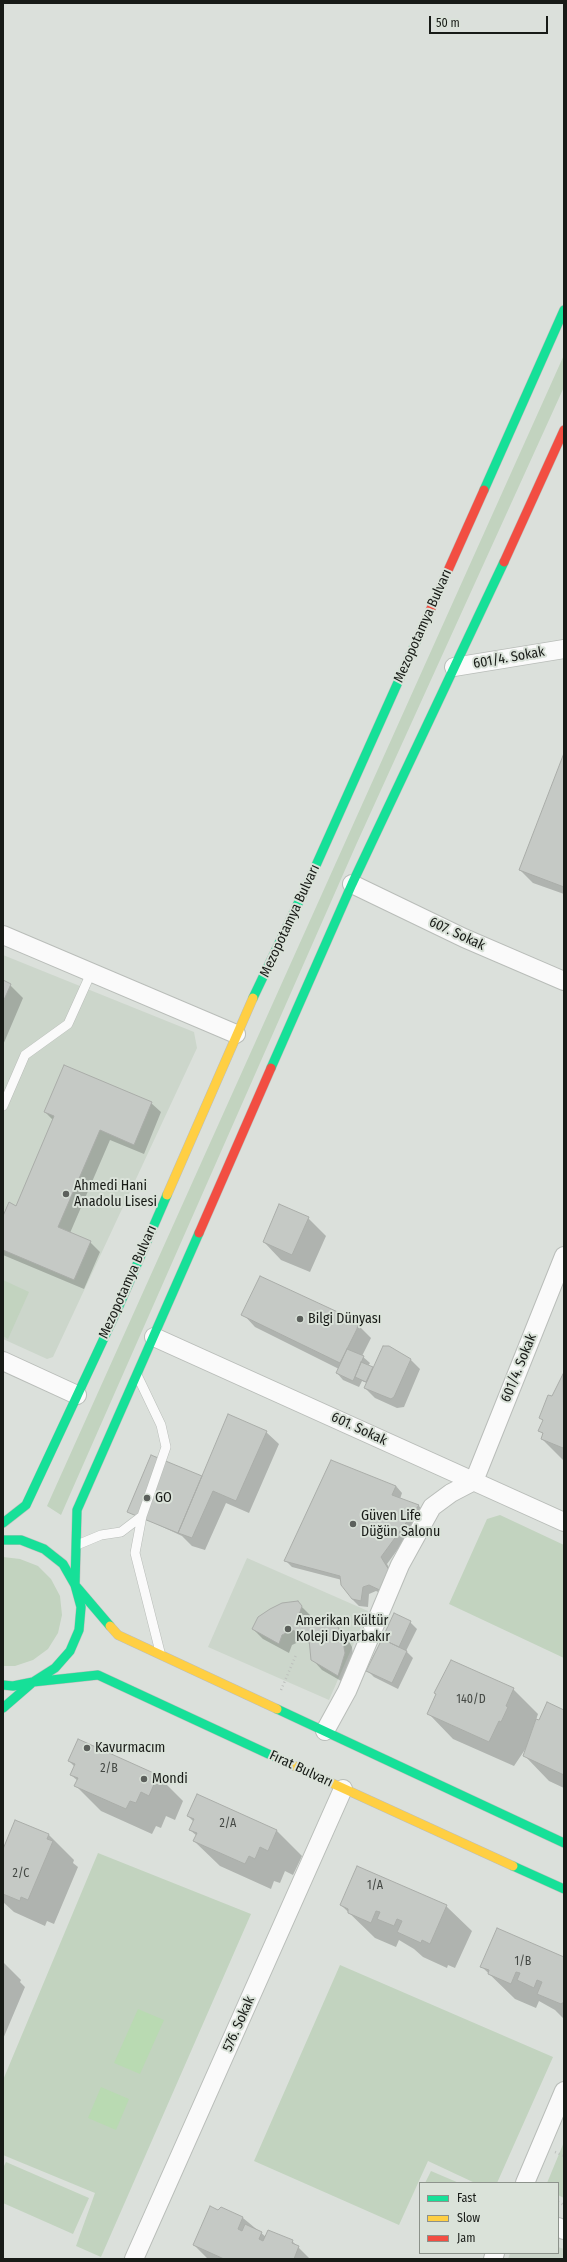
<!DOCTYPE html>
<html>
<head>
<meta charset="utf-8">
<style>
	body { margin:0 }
	#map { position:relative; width:567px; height:2262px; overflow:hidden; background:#dbe0db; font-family:"Fira Sans Condensed",sans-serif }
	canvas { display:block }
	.frame { position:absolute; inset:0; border:4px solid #181b17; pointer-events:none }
	.legend { position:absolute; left:419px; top:2182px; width:140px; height:72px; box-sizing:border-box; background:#dae2d9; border:1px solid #8c928b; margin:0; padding:5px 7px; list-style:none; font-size:12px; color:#181b17 }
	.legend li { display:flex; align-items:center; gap:8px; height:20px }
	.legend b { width:20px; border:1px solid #8c928b }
	.scale { position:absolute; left:429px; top:16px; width:119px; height:18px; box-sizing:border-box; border:2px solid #181b17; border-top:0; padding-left:5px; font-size:12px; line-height:14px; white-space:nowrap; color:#181b17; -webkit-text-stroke:3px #dae2d9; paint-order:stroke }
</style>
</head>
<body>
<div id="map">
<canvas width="567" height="2262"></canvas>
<div class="frame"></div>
<ul class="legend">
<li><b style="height:5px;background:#16e098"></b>Fast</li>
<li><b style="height:5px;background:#ffcf43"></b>Slow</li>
<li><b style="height:5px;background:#f24e42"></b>Jam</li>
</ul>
<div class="scale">50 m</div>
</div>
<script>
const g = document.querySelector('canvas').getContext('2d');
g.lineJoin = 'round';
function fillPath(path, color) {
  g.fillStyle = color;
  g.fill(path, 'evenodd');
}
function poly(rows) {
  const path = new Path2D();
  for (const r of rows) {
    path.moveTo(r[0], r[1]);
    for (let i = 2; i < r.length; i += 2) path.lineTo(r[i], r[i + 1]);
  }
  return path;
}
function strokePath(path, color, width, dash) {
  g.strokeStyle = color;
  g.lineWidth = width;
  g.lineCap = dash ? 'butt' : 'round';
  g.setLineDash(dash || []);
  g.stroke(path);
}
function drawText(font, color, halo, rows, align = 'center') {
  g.font = font + ' "Fira Sans Condensed",sans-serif';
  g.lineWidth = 4;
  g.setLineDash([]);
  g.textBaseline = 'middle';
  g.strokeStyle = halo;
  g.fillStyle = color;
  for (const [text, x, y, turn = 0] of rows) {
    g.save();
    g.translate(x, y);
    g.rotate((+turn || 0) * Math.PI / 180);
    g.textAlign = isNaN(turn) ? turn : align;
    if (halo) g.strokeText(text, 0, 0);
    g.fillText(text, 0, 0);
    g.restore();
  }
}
const built = poly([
	[3,955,194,1032,197,1048,53,1357,47,1359,3,1339],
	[247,1558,368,1611,329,1700,208,1647],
	[558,2247,564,2249,564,2259,508,2259,510,2253,558,2253]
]);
const green = poly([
	[564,355,564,387,356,845,61,1515,47,1506],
	[3,1280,29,1292,8,1339,3,1336],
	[500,1515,564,1545,564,1658,449,1604,487,1519],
	[3,1557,20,1559,38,1566,51,1579,60,1596,62,1615,58,1633,48,1649,33,1660,15,1666,3,1666],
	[98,1853,251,1914,101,2257,76,2246,95,2193,3,2155,3,2080],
	[340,1965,553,2057,497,2183,475,2183,428,2161,399,2225,254,2161],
	[564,2142,564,2198,558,2195,558,2183,547,2183],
	[6,2162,89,2198,73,2234,3,2203,3,2168],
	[431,2171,459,2183,425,2183]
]);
const water = poly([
	[138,2009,164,2020,140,2074,114,2063],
	[101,2087,129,2099,116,2130,88,2118]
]);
const shadow = poly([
	[564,756,564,894,533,883,520,870],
	[3,982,10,985,23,998,3,1045],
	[151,1103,161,1112,144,1154,110,1140,70,1233,90,1242,100,1252,84,1289,3,1255,3,1218,17,1207,54,1121,45,1112],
	[308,1218,326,1236,310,1272,281,1260,264,1242],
	[261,1277,354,1321,371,1338,362,1356,370,1363,368,1366,373,1369,410,1359,420,1369,404,1407,397,1408,375,1398,365,1388,367,1383,362,1381,359,1387,343,1380,337,1373,339,1369,255,1327,243,1314],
	[564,1376,564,1461,542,1439,544,1435,540,1431,543,1421,541,1418],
	[266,1432,279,1444,249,1513,226,1503,205,1550,192,1546,182,1536,128,1511,201,1477],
	[396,1486,402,1493,400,1499,418,1505,425,1512,387,1564,395,1578,391,1598,376,1591,369,1594,368,1607,359,1606,352,1599,342,1580,292,1567,285,1560],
	[297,1602,312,1617,311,1619,320,1626,337,1626,346,1636,352,1647,354,1663,348,1685,322,1670,312,1659,310,1644,303,1640,292,1645,289,1653,263,1639,253,1629],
	[395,1615,410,1622,417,1629,406,1651,413,1658,398,1689,374,1677,368,1671],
	[513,1689,538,1714,536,1720,539,1721,564,1711,564,1788,549,1781,524,1755,528,1745,514,1766,453,1739,428,1713,437,1695,435,1693],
	[78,1740,158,1776,183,1801,175,1820,166,1816,161,1828,156,1826,152,1834,101,1811,76,1786,78,1781,71,1775,75,1767,69,1761],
	[188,1816,277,1831,302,1856,293,1875,285,1871,280,1883,274,1881,271,1889,220,1866,194,1841,197,1836,190,1830,194,1822],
	[49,1835,74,1860,73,1863,78,1867,54,1924,47,1921,45,1926,14,1912,3,1902,3,1852],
	[341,1905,446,1906,472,1931,455,1968,448,1965,447,1968,423,1957,414,1949,399,1940,396,1947,375,1938],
	[564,1958,564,2019,555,2010,539,2001,536,2008,515,1999,481,1966],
	[3,1962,21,1980,20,1982,25,1987,3,2039],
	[221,2208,243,2218,266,2237,292,2241,310,2259,208,2259,194,2245]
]);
const building = poly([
	[564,753,564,887,519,870,564,753],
	[3,980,11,984,3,1002,3,980],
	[64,1065,152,1102,134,1145,100,1130,58,1227,91,1241,74,1280,3,1250,3,1216,9,1202,16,1206,54,1116,44,1112,64,1065],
	[279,1204,309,1217,292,1255,263,1242,279,1204],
	[260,1276,355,1320,358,1324,357,1329,340,1363,241,1315,260,1276],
	[383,1346,389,1346,411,1359,394,1397,391,1399,364,1388,383,1346],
	[347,1349,364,1356,353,1381,336,1373,347,1349],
	[361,1362,373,1367,366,1382,355,1377,361,1362],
	[563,1374,564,1445,563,1448,541,1439,543,1433,538,1431,543,1420,539,1418,548,1395,552,1396,563,1374],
	[228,1414,267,1431,236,1501,213,1491,192,1538,178,1533,228,1414],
	[151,1455,202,1476,178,1533,127,1512,151,1455],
	[331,1460,396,1486,392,1495,419,1505,381,1557,389,1570,384,1592,369,1585,363,1587,361,1601,352,1599,341,1585,340,1576,284,1561,331,1460],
	[298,1601,302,1606,299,1615,306,1615,319,1624,320,1618,327,1615,337,1625,342,1636,345,1653,338,1676,311,1660,309,1639,300,1633,292,1630,282,1635,279,1644,252,1629,258,1617,270,1609,282,1603,298,1601],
	[394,1613,411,1621,399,1647,382,1639,394,1613],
	[382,1639,407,1651,392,1683,366,1671,382,1639],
	[451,1660,514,1688,506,1706,508,1707,501,1722,499,1721,489,1742,427,1714,436,1694,434,1693,451,1660],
	[547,1702,564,1710,564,1775,523,1756,536,1719,539,1720,547,1702],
	[78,1739,158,1775,149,1796,141,1792,136,1803,130,1801,126,1809,74,1786,78,1778,70,1775,75,1764,68,1761,78,1739],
	[197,1794,277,1830,268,1851,260,1847,255,1859,249,1856,245,1864,193,1841,197,1833,189,1830,194,1819,187,1816,197,1794],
	[15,1820,49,1834,47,1839,53,1841,28,1900,21,1897,20,1901,3,1894,3,1849,15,1820],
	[357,1866,447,1905,430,1944,422,1940,421,1943,397,1932,402,1921,397,1919,394,1926,377,1919,380,1912,376,1911,371,1923,348,1913,348,1909,340,1905,357,1866],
	[497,1928,564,1957,564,2002,561,2004,537,1994,542,1982,537,1980,534,1988,517,1980,520,1973,516,1972,511,1984,488,1974,489,1970,480,1967,497,1928],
	[210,2206,218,2210,221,2207,243,2217,238,2229,242,2231,245,2224,262,2232,259,2239,263,2241,268,2230,293,2240,292,2243,299,2246,294,2259,224,2259,193,2245,210,2206]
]);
const path = poly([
	[281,1690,296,1655],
	[555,2152,564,2156],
	[558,2202,564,2205]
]);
const lane = poly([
	[3,1106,25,1055,68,1024,91,973],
	[142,1516,135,1553,160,1652],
	[77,1545,101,1535,121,1532,142,1516,166,1447,161,1425,138,1377]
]);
const street = poly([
	[454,667,564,649],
	[352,884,464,938,564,981],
	[3,935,236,1034],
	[154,1337,564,1522],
	[3,1361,77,1395],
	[325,1731,347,1691,400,1565,432,1507,451,1493,474,1481,564,1256],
	[525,2183,564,2091],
	[558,2227,564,2230],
	[134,2259,343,1789],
	[493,2259,495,2253]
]);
const fast = poly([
	[484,490,564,310],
	[253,998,313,872,420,633],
	[271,1068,352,884,504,562],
	[3,1523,26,1505,119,1306,167,1195],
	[3,1540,21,1540,44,1549,63,1564,75,1585,81,1607,79,1630,70,1651,55,1668,33,1682,13,1686,3,1685],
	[110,1626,75,1585,77,1510,199,1233],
	[3,1708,33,1682,98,1675,277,1758],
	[277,1709,564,1843],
	[513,1866,564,1889]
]);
const slow = poly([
	[167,1195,253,998],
	[110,1626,118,1635,277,1709],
	[277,1758,513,1866]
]);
const jam = poly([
	[504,562,564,430],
	[420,633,484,490],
	[199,1233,271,1068]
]);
const markers = [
	[66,1194,4,"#5c605c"],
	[300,1319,4,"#5c605c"],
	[147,1498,4,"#5c605c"],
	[353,1524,4,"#5c605c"],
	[288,1629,4,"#5c605c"],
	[87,1748,4,"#5c605c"],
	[144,1779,4,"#5c605c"]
];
const numberNames = [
	["140/D",471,1700],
	["2/B",109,1769],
	["2/A",228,1824],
	["2/C",21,1874],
	["1/A",375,1886],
	["1/B",523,1962]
];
const streetNames = [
	["Mezopotamya Bulvarı",423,626,-66],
	["601/4. Sokak",509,658,-10],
	["Mezopotamya Bulvarı",290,921,-65],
	["607. Sokak",457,934,25],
	["Mezopotamya Bulvarı",128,1282,-66],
	["601/4. Sokak",519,1368,-68],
	["601. Sokak",359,1429,25],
	["Fırat Bulvarı",301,1769,25],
	["576. Sokak",239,2024,-66]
];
const poiNames = [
	["Ahmedi Hani",74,1186],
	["Anadolu Lisesi",74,1202],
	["Bilgi Dünyası",308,1319],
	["GO",155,1498],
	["Güven Life",361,1516],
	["Düğün Salonu",361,1532],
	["Amerikan Kültür",296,1621],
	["Koleji Diyarbakır",296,1637],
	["Kavurmacım",95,1748],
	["Mondi",152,1779]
];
fillPath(built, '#ccd6cb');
fillPath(green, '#c2d3bf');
fillPath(water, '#b9dab2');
fillPath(shadow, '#0003');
fillPath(building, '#c5c9c5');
strokePath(building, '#aaada9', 1);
strokePath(lane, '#b9bdb9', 10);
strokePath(street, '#b9bdb9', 20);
strokePath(fast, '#bbbebb', 10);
strokePath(slow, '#bbbebb', 10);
strokePath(jam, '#bbbebb', 10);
strokePath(path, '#bdc0bd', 2.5, [1, 3]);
strokePath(lane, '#fafafa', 9);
strokePath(street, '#fafafa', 18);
strokePath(fast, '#16e098', 9);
strokePath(slow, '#ffcf43', 9);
strokePath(jam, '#f24e42', 9);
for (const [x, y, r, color] of markers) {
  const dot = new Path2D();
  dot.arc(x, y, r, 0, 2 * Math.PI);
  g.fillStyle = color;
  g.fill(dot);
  strokePath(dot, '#dae2d9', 1.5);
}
drawText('12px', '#444844', null, numberNames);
drawText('14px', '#181b17', '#dae2d9', streetNames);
drawText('14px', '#181b17', '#dae2d9', poiNames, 'left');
</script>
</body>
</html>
